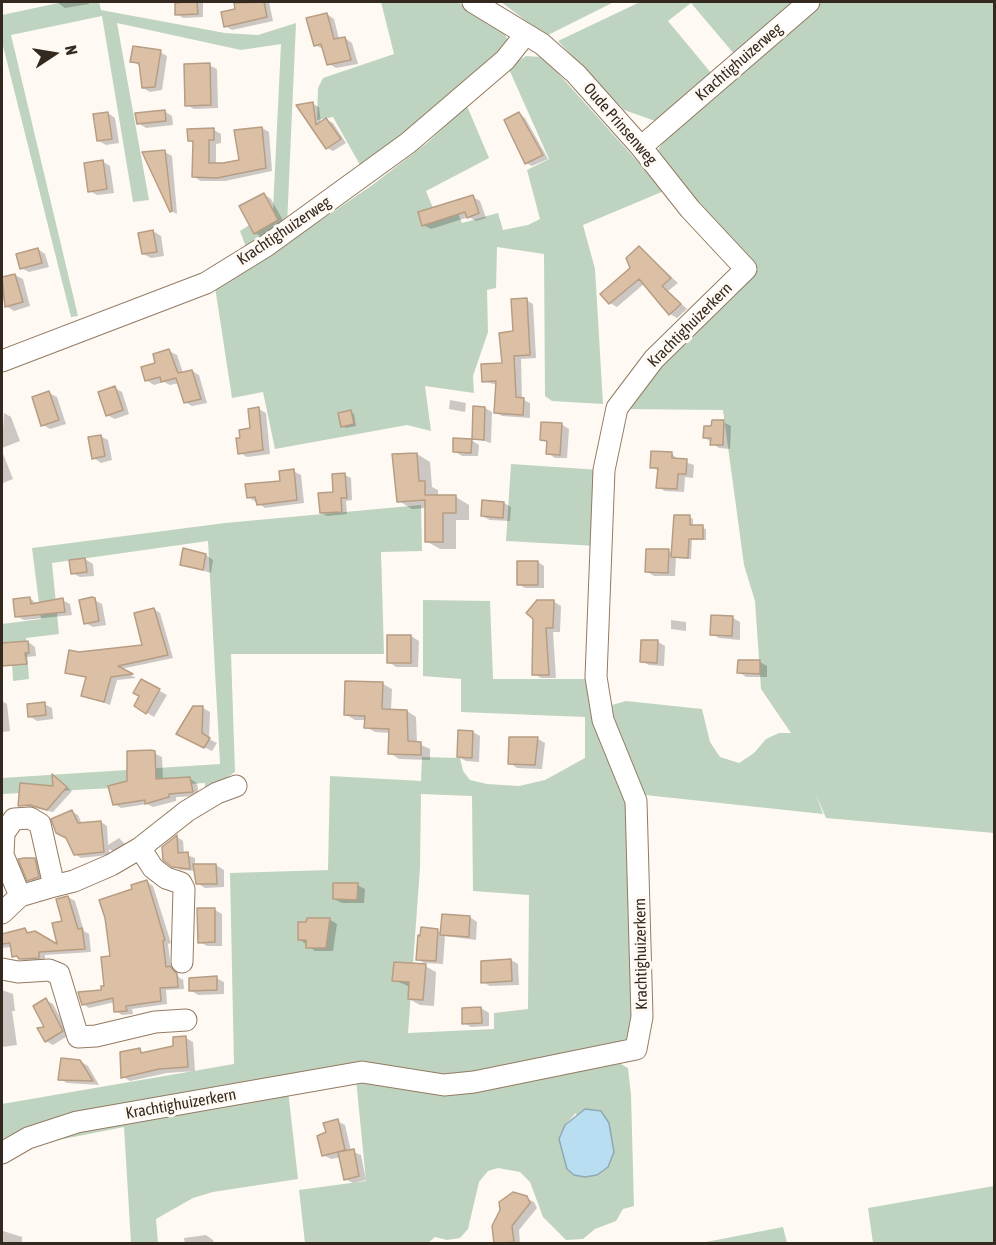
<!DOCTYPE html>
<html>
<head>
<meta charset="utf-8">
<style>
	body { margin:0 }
	#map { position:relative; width:996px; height:1245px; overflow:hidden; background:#fff9f3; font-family:"Asap Condensed",sans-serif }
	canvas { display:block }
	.frame { position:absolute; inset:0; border:3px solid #33291f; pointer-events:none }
	.north { position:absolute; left:24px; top:24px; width:60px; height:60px; -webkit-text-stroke:4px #fff9f3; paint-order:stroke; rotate:78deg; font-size:16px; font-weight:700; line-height:24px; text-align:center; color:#33291f }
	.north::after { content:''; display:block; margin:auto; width:21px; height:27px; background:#33291f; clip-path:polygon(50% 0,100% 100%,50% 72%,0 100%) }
</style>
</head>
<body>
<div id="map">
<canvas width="996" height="1245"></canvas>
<div class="frame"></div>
<div class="north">N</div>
</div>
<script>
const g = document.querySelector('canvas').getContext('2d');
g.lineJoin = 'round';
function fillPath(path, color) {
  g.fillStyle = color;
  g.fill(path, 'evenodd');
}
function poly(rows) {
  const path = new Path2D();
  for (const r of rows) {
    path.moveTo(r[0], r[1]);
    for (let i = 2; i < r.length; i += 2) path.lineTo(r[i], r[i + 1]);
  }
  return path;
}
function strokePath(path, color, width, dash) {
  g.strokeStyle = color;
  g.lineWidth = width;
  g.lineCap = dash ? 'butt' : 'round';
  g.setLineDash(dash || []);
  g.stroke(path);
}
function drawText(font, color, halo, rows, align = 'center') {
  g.font = font + ' "Asap Condensed",sans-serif';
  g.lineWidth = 6;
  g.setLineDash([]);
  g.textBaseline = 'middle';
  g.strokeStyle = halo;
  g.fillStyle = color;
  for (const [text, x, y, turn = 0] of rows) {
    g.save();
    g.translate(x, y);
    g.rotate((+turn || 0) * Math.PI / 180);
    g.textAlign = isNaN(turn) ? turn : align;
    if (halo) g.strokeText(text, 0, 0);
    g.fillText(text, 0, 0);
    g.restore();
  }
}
const green = poly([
	[63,2,99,2,101,10,225,33,258,35,296,23,287,225,247,250,240,231,273,210,281,44,241,50,117,23,149,200,133,202,102,16,11,35,78,316,71,317,2,42,2,15],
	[381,2,458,2,502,30,509,42,364,172,333,117,317,120,318,88,323,78,394,54],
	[501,2,614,2,546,36],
	[640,2,797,2,735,55,691,3,668,21,712,74,658,122,624,110,558,41],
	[822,2,994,2,994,833,826,818,816,795,823,814,645,795,608,716,612,705,626,701,702,709,710,742,720,757,739,763,754,753,766,739,779,733,791,733,761,689,755,601,744,565,723,410,618,409,758,270,717,227,658,150,670,131,708,103],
	[526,56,541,57,549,63,664,191,583,225,595,269,603,404,552,401,545,396,544,254,497,247,496,288,487,290,488,332,473,376,474,393,425,386,431,431,407,425,275,449,263,392,232,398,215,287,305,231,371,186,427,143,467,106,489,158,426,191,433,208,454,203,462,223,498,213,503,230,528,225,540,219,527,170,549,159,508,67],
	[511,464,600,470,597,546,506,541],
	[421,505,422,551,381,552,384,654,231,654,235,772,205,792,205,783,2,794,2,778,220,764,208,541,52,563,59,634,26,638,29,679,13,681,11,643,2,644,2,624,41,619,32,548,225,523],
	[423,600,490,601,493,679,590,679,634,825,635,1028,627,1042,464,1079,380,1069,3,1144,2,1104,234,1064,230,873,328,870,330,776,421,781,422,757,460,758,463,771,470,780,487,784,519,786,545,780,585,758,585,717,461,712,461,679,423,676],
	[421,794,472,796,473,891,529,895,528,1009,494,1013,494,1029,408,1033,420,868],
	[603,1062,619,1063,628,1068,631,1095,634,1206,623,1209,616,1221,595,1229,583,1239,566,1240,543,1217,530,1182,520,1172,498,1168,488,1171,479,1182,468,1229,460,1238,447,1240,435,1237,428,1243,305,1243,299,1190,366,1181,356,1079,437,1091],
	[576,1113,597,1175,585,1177,559,1139,565,1125],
	[288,1090,298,1179,213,1192,193,1198,156,1219,158,1243,131,1243,124,1127,48,1142,48,1138],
	[994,1186,994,1243,873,1243,868,1208],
	[783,1227,787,1243,701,1243]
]);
const water = poly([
	[585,1109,601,1111,609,1123,614,1152,608,1167,597,1175,585,1177,574,1175,567,1169,559,1139,565,1125,585,1109]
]);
const shadow = poly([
	[57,2,88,2,89,4,65,8],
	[187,2,203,2,203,17,183,18,177,14],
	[235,2,269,2,273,21,232,30,225,26,237,10],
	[327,14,334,19,339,39,345,38,352,43,358,64,336,68,329,64,323,49,315,45],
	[160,52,167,56,162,90,150,92,143,88,140,66,132,61],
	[209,65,217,69,218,108,194,109,187,105],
	[313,104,319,107,321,123,326,120,333,123,346,143,333,151,327,148,299,106],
	[164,111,172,116,173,125,146,128,138,123],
	[108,113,115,118,119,143,106,145,99,141],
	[519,114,525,118,548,159,532,166,526,163],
	[262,128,269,132,272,171,225,181,201,181,194,177,195,143,189,140,214,130,221,134,221,143,216,144,216,164,240,162],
	[165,152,172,156,177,214,171,211],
	[102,161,110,166,114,193,97,195,90,191],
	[264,194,271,199,285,224,262,237,255,233],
	[473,197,480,201,486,218,476,221,469,217,431,229,423,225],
	[153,231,161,236,164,256,151,258,143,254],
	[640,248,678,283,668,291,687,309,677,318,670,314,645,283,617,307,610,303,632,269],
	[38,249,45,254,49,267,29,272,21,268],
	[15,275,23,279,30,306,14,311,6,306,2,297,2,279],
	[526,300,533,304,536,358,521,359,522,399,530,403,530,418,502,416,495,412,497,385,483,381,503,364],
	[169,351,177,355,183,373,192,371,199,375,207,403,192,406,185,402,179,383,170,385,164,382,154,385,146,380],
	[115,388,122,392,129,414,115,419,107,415],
	[49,393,57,397,66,424,50,429,43,425],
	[450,400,466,403,465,412,449,409],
	[485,408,492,412,491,443,474,438],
	[259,409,266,413,270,454,247,457,240,453],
	[351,412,354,414,356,426,346,428,343,426],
	[4,413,11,417,20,441,2,448],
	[723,422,731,426,730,449,719,448,704,437,713,428],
	[561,424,569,429,567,458,555,458,548,453,548,443,542,439],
	[100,436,108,440,112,460,101,463,94,458],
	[471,440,479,445,478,456,462,456,454,451],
	[2,451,13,479,3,483,2,482],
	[417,454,430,462,432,487,438,490,438,496,456,497,469,505,469,520,456,520,456,549,440,549,426,541,426,508,412,509,399,501],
	[672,454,679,460,694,465,693,478,685,477,684,492,665,491,658,487,659,471,651,467],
	[293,471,301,475,304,503,265,508,248,497,281,482],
	[345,475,351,478,352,500,346,501,347,514,327,516,321,513],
	[504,503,511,507,510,521,490,520,482,516],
	[689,517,693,519,693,527,706,529,706,540,692,540,691,559,676,558,675,576,654,576,646,571,669,551,673,554],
	[206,555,213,560,211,573,181,564],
	[85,559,93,564,94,576,80,577,72,573],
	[538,562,544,566,544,588,525,588,518,584],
	[30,598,37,604,62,600,70,604,72,615,24,620,16,616],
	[94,600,102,604,106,625,93,627,85,623],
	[553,601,561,606,560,632,553,632,556,678,541,678,534,674,534,618],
	[154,609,160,613,173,658,121,669,136,678,117,680,110,705,83,695,88,678,67,672,144,646],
	[733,618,740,622,740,640,719,638,712,634],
	[671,620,686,622,686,631,671,629],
	[389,636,411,636,419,641,418,667,396,667,389,662],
	[28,642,35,647,36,656,26,657,19,653],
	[658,642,665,646,664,666,649,665,641,661],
	[760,662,767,666,767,677,746,677,739,672],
	[142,681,167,695,154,717,136,706,141,696],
	[383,684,392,689,391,710,407,711,416,717,417,743,430,749,430,760,399,759,390,753,391,733,375,732,366,727,366,720,355,720,345,714],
	[2,701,7,704,10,731,2,732],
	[44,704,52,708,53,719,37,721,29,716],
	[203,708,210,712,209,739,217,743,212,751,186,738],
	[473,732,480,736,479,762,466,761,458,757],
	[538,739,545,743,542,769,517,768,510,763],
	[154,753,162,757,163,780,190,779,197,783,199,796,176,797,176,801,153,807,147,804,121,808,114,804,129,782],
	[54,777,72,791,53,812,20,805,55,788],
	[72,812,78,815,82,824,101,822,107,826,108,845,119,838,126,845,114,852,109,849,109,855,81,858,75,854,68,838],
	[177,837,183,841,184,854,195,858,195,866,216,865,224,870,224,887,205,888,197,883,196,871,180,870,173,865],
	[34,859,41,863,45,880,35,883,29,879],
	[147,882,153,886,171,943,168,944,171,969,182,980,183,978,184,989,166,990,167,1004,132,1009,133,1014,122,1015,116,1011,115,1002,89,1008,83,1004,105,987,112,957,134,890],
	[357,885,365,889,364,903,342,903,334,899],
	[68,897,75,901,84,931,89,934,91,952,45,955,45,961,27,962,14,956,12,947,2,948,2,936,25,930,59,947],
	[215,910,222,914,222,946,207,946,200,942],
	[470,917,477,922,476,940,445,936,443,964,424,963,417,959,422,929,442,932],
	[329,919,337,924,333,951,315,951,299,939,308,923],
	[511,960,518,964,519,985,490,986,483,982],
	[425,966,436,972,434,1006,420,1005,409,999,410,987,394,980],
	[216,978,224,982,224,994,198,995,190,990],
	[2,990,13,994,15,1011,12,1011,17,1045,2,1047],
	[46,1000,53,1004,69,1035,53,1045,46,1041],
	[481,1008,489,1013,489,1026,471,1027,464,1023],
	[186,1038,193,1042,195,1071,167,1073,130,1081,123,1077,139,1050,146,1054,175,1047],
	[80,1061,88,1066,99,1085,67,1083,60,1079],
	[337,1121,345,1125,351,1151,361,1155,366,1180,353,1183,345,1179,341,1157,331,1159,323,1155,327,1133],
	[526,1198,534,1202,537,1208,519,1230,520,1244,496,1244],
	[3,1231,22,1237,22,1244,2,1244],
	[206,1235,213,1240,214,1244,185,1244,184,1238]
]);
const building = poly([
	[186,2,197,2,198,14,175,15,175,3,186,2],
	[264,2,267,17,224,27,221,12,235,9,234,3,264,2],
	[327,13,334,39,345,37,351,60,327,65,321,44,314,46,306,18,327,13],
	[133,46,161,50,155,87,142,88,139,63,130,62,133,46],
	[210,63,211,105,185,106,184,64,210,63],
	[313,102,316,125,326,118,341,139,326,149,296,105,313,102],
	[165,110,166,121,137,124,135,113,165,110],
	[108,112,112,139,97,141,93,114,108,112],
	[519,112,543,155,525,164,504,120,519,112],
	[262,127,266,168,217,178,192,177,193,141,188,141,187,129,214,128,214,140,209,140,209,163,223,163,239,160,234,130,262,127],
	[165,150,172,211,170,212,142,152,165,150],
	[103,160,107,189,88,192,84,163,103,160],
	[264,193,278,220,254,234,239,206,264,193],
	[473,195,479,213,467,218,465,212,422,226,418,212,473,195],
	[153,230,157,252,142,254,138,233,153,230],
	[639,246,671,278,662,286,681,304,669,315,639,279,609,304,600,294,630,268,626,258,639,246],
	[38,248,42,263,20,269,16,254,38,248],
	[15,274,23,302,5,307,2,277,15,274],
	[527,298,530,355,514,356,516,397,524,398,523,415,494,413,496,381,482,382,481,364,502,363,499,333,513,331,511,299,527,298],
	[169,349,178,373,192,370,201,399,184,403,176,378,161,382,160,377,145,381,141,367,155,363,153,354,169,349],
	[115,386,123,410,106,416,98,392,115,386],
	[49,391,59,420,41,426,32,397,49,391],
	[473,406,485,407,484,440,472,439,473,406],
	[259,407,263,450,238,454,236,438,240,438,239,430,250,428,248,409,259,407],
	[351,410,354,424,341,427,338,413,351,410],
	[712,420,724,420,723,445,710,445,711,438,703,438,704,426,711,426,712,420],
	[541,422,562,423,560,455,546,454,547,441,540,440,541,422],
	[101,435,105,456,92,459,88,437,101,435],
	[453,438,472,439,471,453,453,452,453,438],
	[651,451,672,452,672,458,687,459,686,474,678,474,677,489,656,488,658,468,650,468,651,451],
	[417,453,419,481,425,481,425,495,456,495,456,513,443,513,443,542,425,542,425,500,397,502,392,454,417,453],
	[294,469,297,500,257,505,255,497,247,498,245,484,280,481,279,471,294,469],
	[345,473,347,498,341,498,342,512,320,513,318,493,333,492,332,474,345,473],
	[482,500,504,502,503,518,481,516,482,500],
	[674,515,690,515,690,525,703,525,703,539,689,539,688,558,671,557,674,515],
	[183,548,206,554,203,570,180,565,183,548],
	[646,549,669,549,668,573,645,572,646,549],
	[85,558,87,572,71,574,69,560,85,558],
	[517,561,538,561,538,585,517,585,517,561],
	[30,597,31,604,63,598,65,612,15,617,13,599,30,597],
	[92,597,95,598,99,621,84,624,79,600,92,597],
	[537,600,554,600,553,628,546,628,549,675,532,675,533,619,526,613,537,600],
	[154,608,168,655,118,666,133,674,111,677,104,702,81,696,86,677,65,673,69,650,79,652,142,645,134,613,154,608],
	[711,615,733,616,732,636,710,635,711,615],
	[387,635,411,635,411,663,387,663,387,635],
	[641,640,658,640,657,663,640,662,641,640],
	[28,641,29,653,25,653,27,664,2,666,2,643,28,641],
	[738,660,760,660,760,674,737,673,738,660],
	[141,679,160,689,146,714,134,706,139,696,133,693,141,679],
	[345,681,383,682,382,709,407,710,408,741,421,742,421,755,388,754,389,729,364,728,365,716,344,715,345,681],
	[45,702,46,715,28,717,27,704,45,702],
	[193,706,203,706,202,733,210,738,204,748,176,734,193,706],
	[458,730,473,731,472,758,457,757,458,730],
	[509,737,538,737,535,765,508,764,509,737],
	[151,750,155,751,156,779,190,777,193,792,169,794,169,797,145,804,145,800,113,805,108,786,127,781,127,751,151,750],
	[52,774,67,787,47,810,30,805,18,806,20,783,53,786,52,774],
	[72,810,78,823,101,821,104,852,74,855,66,838,56,833,51,819,72,810],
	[177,835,178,853,188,852,190,869,172,867,163,860,162,847,177,835],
	[24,858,35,858,39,877,27,881,18,859,24,858],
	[193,864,216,864,217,884,196,884,193,864],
	[147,880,165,940,163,941,166,967,170,966,177,974,178,987,160,988,161,1001,126,1006,127,1011,114,1012,113,998,82,1005,78,992,101,990,101,986,104,986,101,957,110,956,105,918,99,900,132,889,131,885,147,880],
	[333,883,358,883,357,900,333,899,333,883],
	[68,896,78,929,82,928,85,949,39,952,39,958,19,959,17,956,12,957,10,943,2,944,2,934,25,928,27,933,35,931,57,944,52,923,62,921,56,899,68,896],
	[197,908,215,908,215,942,198,943,197,908],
	[442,914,470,916,469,937,440,935,442,914],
	[307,918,330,918,326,948,306,948,306,940,298,940,298,922,306,922,307,918],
	[421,927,438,929,436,961,416,960,418,935,420,936,421,927],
	[511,959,512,981,481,983,481,961,511,959],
	[394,962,426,964,423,1000,408,999,409,982,392,981,394,962],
	[217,976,217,990,189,991,189,978,217,976],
	[46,998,63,1031,45,1042,37,1028,44,1027,33,1006,46,998],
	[481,1007,482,1023,462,1024,462,1008,481,1007],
	[186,1036,188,1067,159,1069,121,1078,120,1052,140,1048,141,1053,173,1046,173,1037,186,1036],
	[61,1058,80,1060,93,1081,58,1080,61,1058],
	[338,1119,345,1150,322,1156,317,1136,326,1132,323,1123,338,1119],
	[354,1149,359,1176,344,1180,338,1152,354,1149],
	[513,1192,527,1196,530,1203,512,1226,514,1242,494,1244,492,1226,500,1210,499,1202,513,1192]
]);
const minor = poly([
	[641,147,809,2],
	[2,361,206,283,266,246,408,143,505,60,525,35],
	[140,848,153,868,166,878,181,883,184,889,182,962],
	[54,886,74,881,111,865,140,848,187,811,217,793,236,786],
	[2,913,20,896,54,886,40,824,30,818,14,819,4,833,3,855,20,896],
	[2,969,18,972,49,970,59,974,78,1037,96,1036,155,1022,186,1020],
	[2,1153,28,1138,77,1122,362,1072,444,1085,474,1082,636,1049,642,1017,636,801,603,720,596,677,604,470,617,408,654,359,746,269,690,209,641,147,576,74,542,44,473,2]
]);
const streetNames = [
	["Krachtighuizerweg",739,62,-41],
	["Oude Prinsenweg",620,124,49],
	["Krachtighuizerweg",284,231,-34],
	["Krachtighuizerkern",690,325,-45],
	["Krachtighuizerkern",641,954,-91],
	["Krachtighuizerkern",181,1104,-10]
];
fillPath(green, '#bed4c0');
fillPath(water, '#b9def1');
strokePath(water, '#91a8b2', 1.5);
fillPath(shadow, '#0003');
fillPath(building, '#dbc0a5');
strokePath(building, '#b79d83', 1.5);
strokePath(minor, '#937a61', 23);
strokePath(minor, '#fff', 21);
drawText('16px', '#33291f', '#fff9f3', streetNames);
</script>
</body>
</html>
